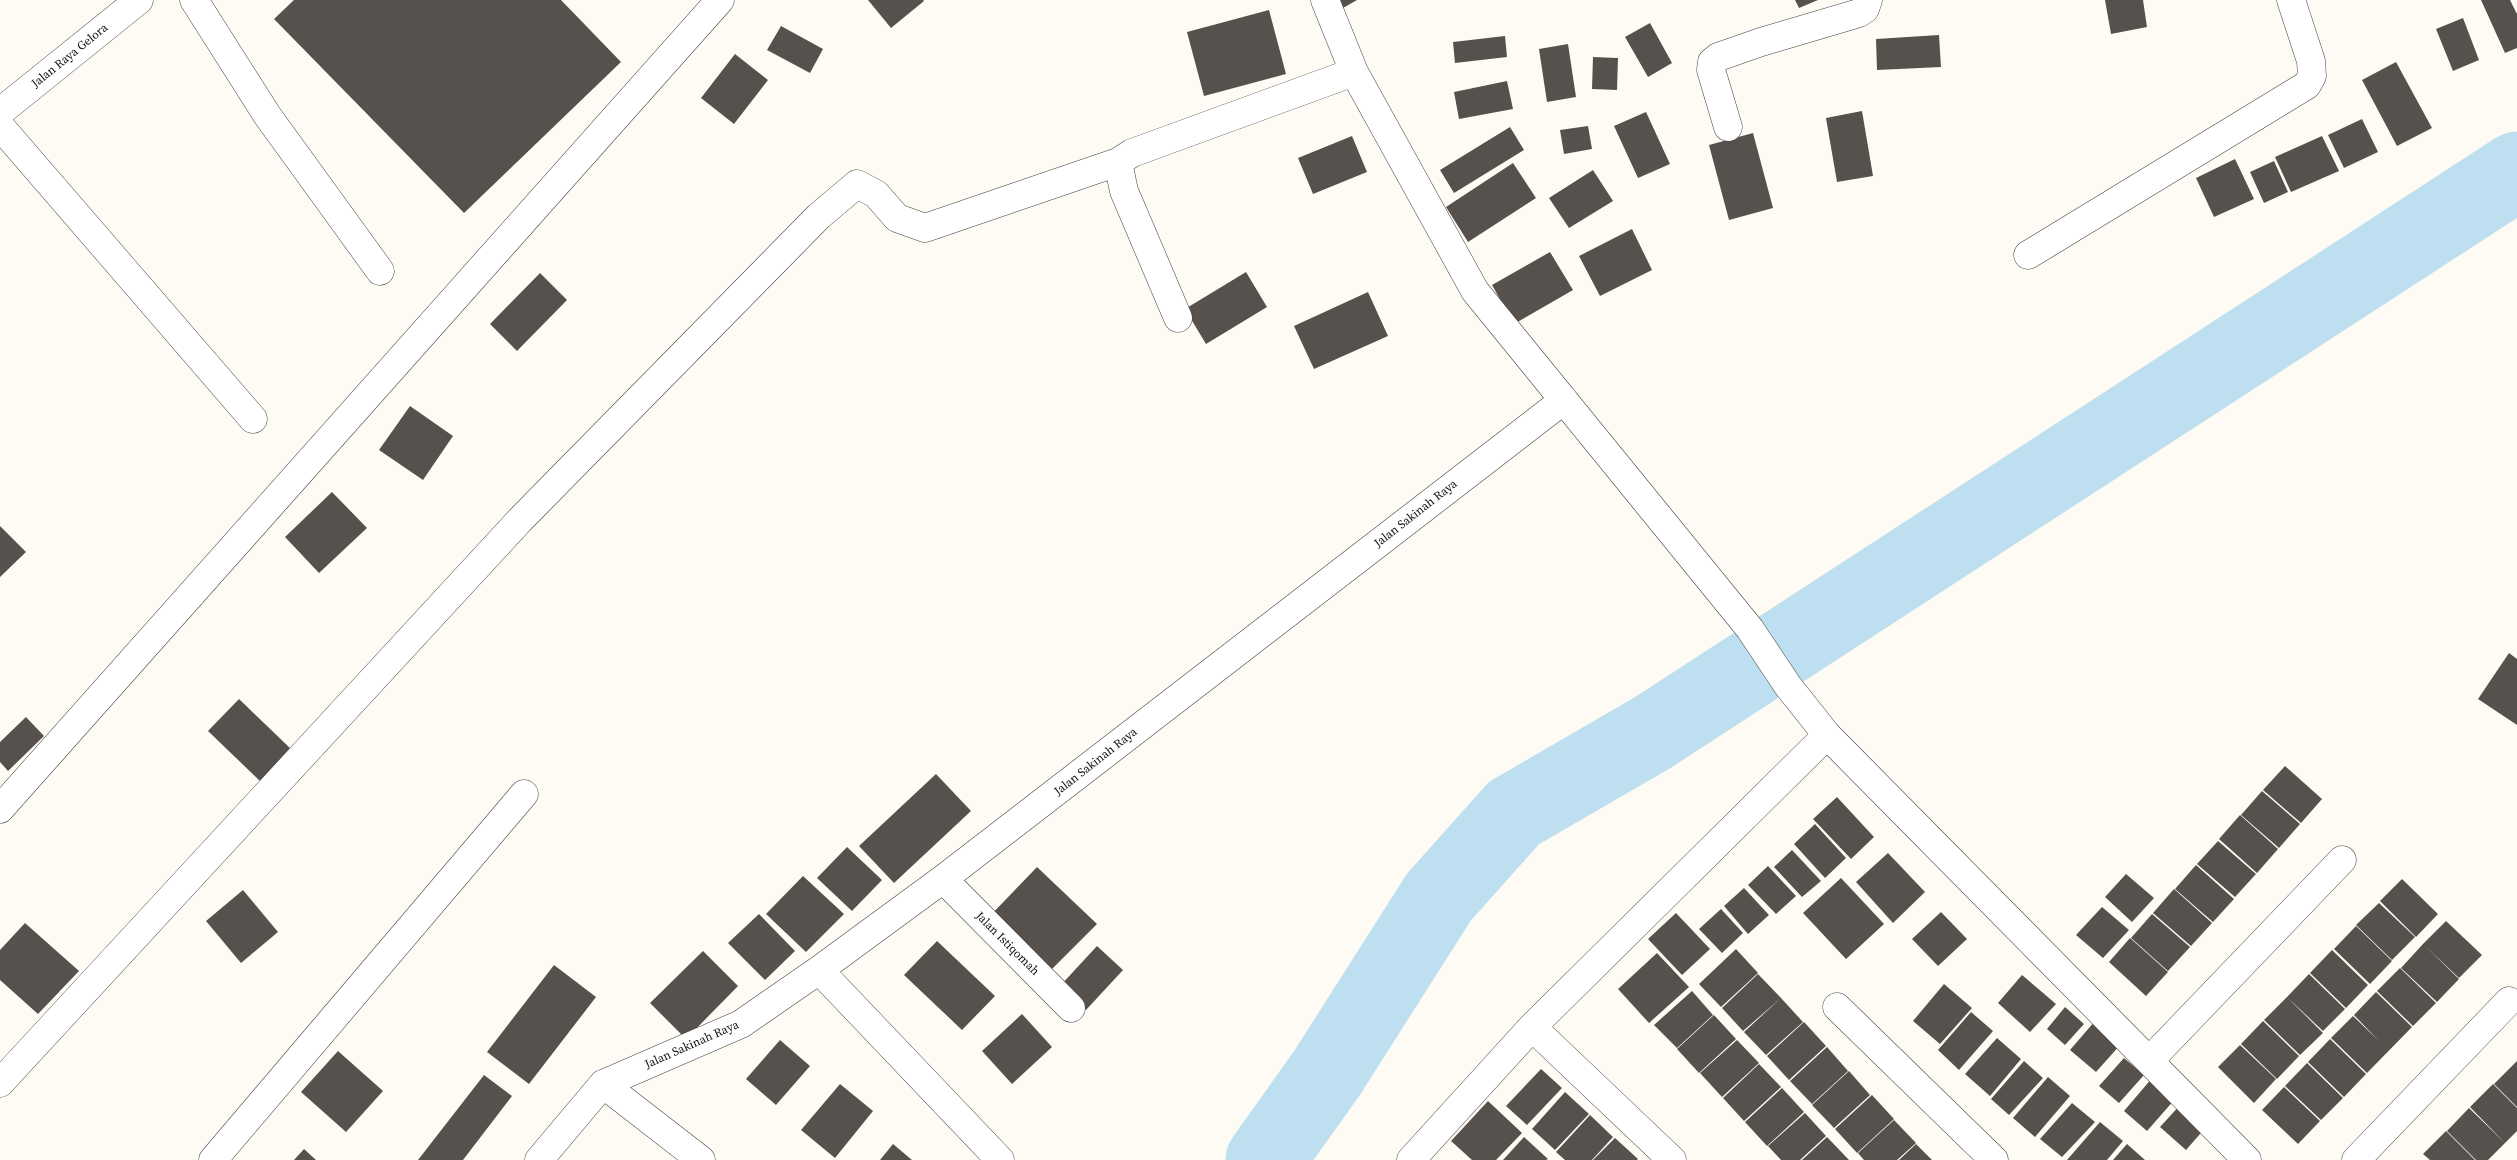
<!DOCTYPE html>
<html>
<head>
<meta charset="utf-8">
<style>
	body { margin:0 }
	canvas { display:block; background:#fefbf4 }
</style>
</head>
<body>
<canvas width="2517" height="1160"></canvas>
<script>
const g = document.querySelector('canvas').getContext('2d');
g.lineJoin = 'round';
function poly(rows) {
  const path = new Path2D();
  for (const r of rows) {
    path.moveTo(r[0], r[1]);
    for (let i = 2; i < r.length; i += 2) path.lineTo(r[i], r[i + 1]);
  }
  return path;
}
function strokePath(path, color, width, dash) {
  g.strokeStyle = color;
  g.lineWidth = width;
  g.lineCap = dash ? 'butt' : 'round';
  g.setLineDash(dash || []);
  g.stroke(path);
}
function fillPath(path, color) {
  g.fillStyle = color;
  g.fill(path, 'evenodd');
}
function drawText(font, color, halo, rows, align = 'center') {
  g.font = font + ' "Source Serif 4",serif';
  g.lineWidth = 5;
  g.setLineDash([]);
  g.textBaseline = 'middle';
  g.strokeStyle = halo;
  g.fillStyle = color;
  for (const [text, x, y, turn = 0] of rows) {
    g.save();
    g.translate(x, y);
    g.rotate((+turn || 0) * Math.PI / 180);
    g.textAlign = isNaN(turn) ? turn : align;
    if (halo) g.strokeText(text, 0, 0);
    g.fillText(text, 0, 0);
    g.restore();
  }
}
const river = poly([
	[1265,1160,1327,1073,1439,897,1514,813,1652,733,2517,171]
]);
const building = poly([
	[294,0,561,0,621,62,464,213,274,19],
	[868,0,923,0,924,1,891,28],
	[1339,0,1357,0,1343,8],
	[1795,0,1818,0,1799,8],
	[2105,0,2143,0,2147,27,2111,34],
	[2481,0,2510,0,2517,14,2517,48,2505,53],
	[1269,10,1286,74,1204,96,1187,32],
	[2463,18,2479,60,2453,71,2436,29],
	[1650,23,1672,63,1648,77,1625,37],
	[781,26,823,49,810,73,767,50],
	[1939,35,1941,67,1877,70,1876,39],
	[1505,36,1507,57,1455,63,1453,42],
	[1568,44,1576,97,1547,102,1539,49],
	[735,54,768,80,734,124,701,98],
	[1593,57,1618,58,1617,90,1592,89],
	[2396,62,2432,128,2397,146,2362,80],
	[1507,81,1513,109,1459,119,1454,92],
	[1862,111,1873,176,1837,182,1826,118],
	[1646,112,1670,164,1638,178,1614,126],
	[2362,119,2378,152,2344,168,2328,135],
	[1588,126,1592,149,1564,154,1560,130],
	[1510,127,1524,150,1454,193,1440,170],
	[1753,133,1773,208,1729,220,1709,145],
	[1352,136,1367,172,1313,194,1298,158],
	[2322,136,2339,171,2291,192,2275,157],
	[2235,159,2254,199,2214,217,2196,178],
	[2274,161,2288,192,2264,203,2250,172],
	[1513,163,1536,198,1468,242,1446,207],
	[1593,170,1613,201,1569,228,1549,198],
	[1632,229,1652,270,1600,296,1579,256],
	[1550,252,1573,290,1514,324,1492,285],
	[1246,272,1267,307,1206,344,1185,309],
	[540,273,567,300,517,351,490,324],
	[1368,292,1388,336,1314,369,1294,326],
	[410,406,453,436,423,480,379,450],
	[332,492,367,528,319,573,285,537],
	[0,526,26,552,0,577],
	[2509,653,2517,659,2517,725,2478,699],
	[239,699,292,750,261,782,208,731],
	[26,717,44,736,8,771,0,762,0,742],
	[2285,766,2322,799,2301,823,2263,790],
	[936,774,971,811,894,883,859,846],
	[2262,791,2300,824,2279,848,2241,815],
	[1837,797,1874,837,1851,859,1813,819],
	[2240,815,2278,849,2257,873,2219,839],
	[1815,824,1846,858,1825,878,1794,844],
	[2218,841,2256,874,2235,897,2197,864],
	[847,847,882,880,852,911,817,878],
	[1792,850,1821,881,1802,897,1774,867],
	[1888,853,1925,892,1893,923,1856,882],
	[2196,865,2234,899,2213,922,2175,889],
	[1768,866,1796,896,1776,914,1748,885],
	[1037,867,1097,924,1046,975,987,919],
	[2126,874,2154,898,2132,922,2105,897],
	[803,876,844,914,806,952,766,914],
	[1841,878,1884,924,1846,959,1803,913],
	[2402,879,2438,914,2416,937,2380,901],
	[1744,888,1769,915,1748,934,1724,906],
	[2174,889,2212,923,2191,946,2153,913],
	[243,890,278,932,241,963,206,921],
	[2379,903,2415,937,2392,960,2356,925],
	[2102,907,2129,930,2103,958,2076,935],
	[1721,909,1743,933,1722,953,1699,929],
	[1941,912,1967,939,1938,966,1912,939],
	[1676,913,1710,949,1682,975,1648,939],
	[759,914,795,951,765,980,728,943],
	[2152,914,2190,947,2168,971,2131,938],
	[2446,921,2482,955,2459,978,2423,944],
	[25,923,79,971,38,1014,0,980,0,950],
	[2356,926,2392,961,2370,984,2334,949],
	[2130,938,2168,972,2146,996,2109,962],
	[937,941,995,996,962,1030,904,975],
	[2423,944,2459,979,2437,1002,2401,968],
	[1097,946,1123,970,1086,1010,1060,986],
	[1736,949,1758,973,1721,1007,1699,984],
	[2332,950,2368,985,2346,1008,2310,973],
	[703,951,738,986,686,1039,650,1003],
	[1657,953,1689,987,1649,1023,1618,989],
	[554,965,596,997,529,1084,487,1052],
	[2400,968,2436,1003,2413,1026,2377,991],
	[1758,974,1781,998,1743,1031,1722,1008],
	[2309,974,2345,1009,2323,1031,2287,997],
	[2022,975,2056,1004,2030,1032,1998,1003],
	[1944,984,1972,1008,1940,1044,1913,1021],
	[1692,991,1713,1015,1677,1048,1654,1025],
	[2376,992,2412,1027,2367,1073,2331,1038,2353,1016,2378,1040,2354,1015],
	[2287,997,2323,1033,2300,1055,2264,1020],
	[1781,998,1803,1022,1766,1055,1744,1032],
	[2065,1007,2084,1024,2065,1045,2047,1029],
	[1971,1012,1993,1031,1959,1070,1938,1050],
	[1022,1014,1052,1047,1012,1084,982,1051],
	[1714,1015,1736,1039,1699,1073,1677,1049],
	[2095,1021,2121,1044,2096,1072,2070,1050],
	[2263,1021,2299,1056,2277,1079,2241,1044],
	[1804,1022,1826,1046,1789,1080,1767,1056],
	[1997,1038,2021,1059,1990,1096,1965,1074],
	[2330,1039,2366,1074,2344,1097,2308,1062],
	[780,1040,810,1066,776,1105,746,1079],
	[1737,1040,1759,1063,1722,1097,1700,1073],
	[2240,1045,2276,1079,2254,1103,2218,1067],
	[1827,1047,1848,1071,1812,1104,1790,1081],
	[338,1051,383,1091,346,1132,301,1092],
	[2124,1058,2144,1075,2119,1103,2099,1086],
	[2024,1061,2043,1078,2009,1115,1991,1099],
	[2517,1061,2517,1107,2494,1084],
	[2307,1063,2343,1098,2321,1120,2285,1086],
	[1759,1064,1781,1087,1744,1121,1723,1098],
	[1541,1069,1562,1088,1527,1125,1506,1106],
	[1849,1071,1870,1095,1834,1128,1812,1105],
	[484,1075,512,1096,463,1160,418,1160],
	[2048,1077,2070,1096,2035,1137,2013,1118],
	[2153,1077,2176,1098,2147,1131,2124,1111],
	[840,1084,873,1111,835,1158,801,1130],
	[2493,1084,2517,1108,2517,1131,2505,1143,2470,1107],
	[2284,1087,2320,1121,2298,1144,2262,1110],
	[1782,1088,1804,1112,1767,1146,1745,1122],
	[1565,1092,1589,1114,1555,1150,1532,1129],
	[1872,1095,1894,1119,1857,1153,1835,1129],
	[1488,1101,1522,1133,1496,1160,1472,1160,1451,1141],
	[2072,1103,2095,1122,2062,1157,2040,1139],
	[2181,1104,2207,1126,2186,1150,2160,1127],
	[2469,1108,2505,1143,2488,1160,2476,1160,2447,1131],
	[1805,1113,1826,1136,1800,1160,1781,1160,1768,1146],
	[1590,1115,1613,1137,1592,1160,1565,1160,1556,1152],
	[1894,1120,1916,1143,1897,1160,1864,1160,1858,1153],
	[2100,1122,2123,1141,2107,1160,2067,1160],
	[2446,1131,2475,1160,2430,1160,2423,1154],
	[1524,1137,1548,1159,1546,1160,1503,1160],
	[1827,1137,1849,1160,1802,1160],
	[1615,1138,1638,1159,1637,1160,1593,1160],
	[893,1144,912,1160,880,1160],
	[1916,1144,1932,1160,1899,1160],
	[2127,1144,2145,1160,2113,1160],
	[304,1149,316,1160,294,1160]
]);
const minor = poly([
	[194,0,267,115,380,271],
	[1325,0,1354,72,1475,291,1750,629,1788,686,1827,735,2247,1160],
	[0,112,139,0],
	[0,126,253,419],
	[1728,127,1711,70,1712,62,1718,57,1761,42,1859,13,1865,9,1868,0],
	[2028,255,2307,85,2312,76,2311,61,2291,0],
	[1178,318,1124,191,1118,162,1132,153,1354,72],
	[0,809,720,0],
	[943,879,1071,1008],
	[819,970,1000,1160],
	[1837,1007,1994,1160],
	[1532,1027,1672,1160],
	[2149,1061,2342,860],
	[0,1083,520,520,819,216,857,184,876,194,897,218,925,228,1118,162],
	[603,1084,701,1160],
	[213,1160,524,794],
	[539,1160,603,1084,741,1024,819,970,943,879,1564,400],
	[1411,1160,1532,1027,1827,735],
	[2356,1160,2509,1001]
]);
const streetNames = [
	["Jalan Raya Gelora",70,56,-39],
	["Jalan Sakinah Raya",1416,514,-38],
	["Jalan Sakinah Raya",1096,762,-38],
	["Jalan Istiqomah",1007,944,45],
	["Jalan Sakinah Raya",692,1045,-24]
];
strokePath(river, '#bedfef', 79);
fillPath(building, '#57514d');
strokePath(minor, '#434343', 29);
strokePath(minor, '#fff', 28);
drawText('12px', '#101010', '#fff', streetNames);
</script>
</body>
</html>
